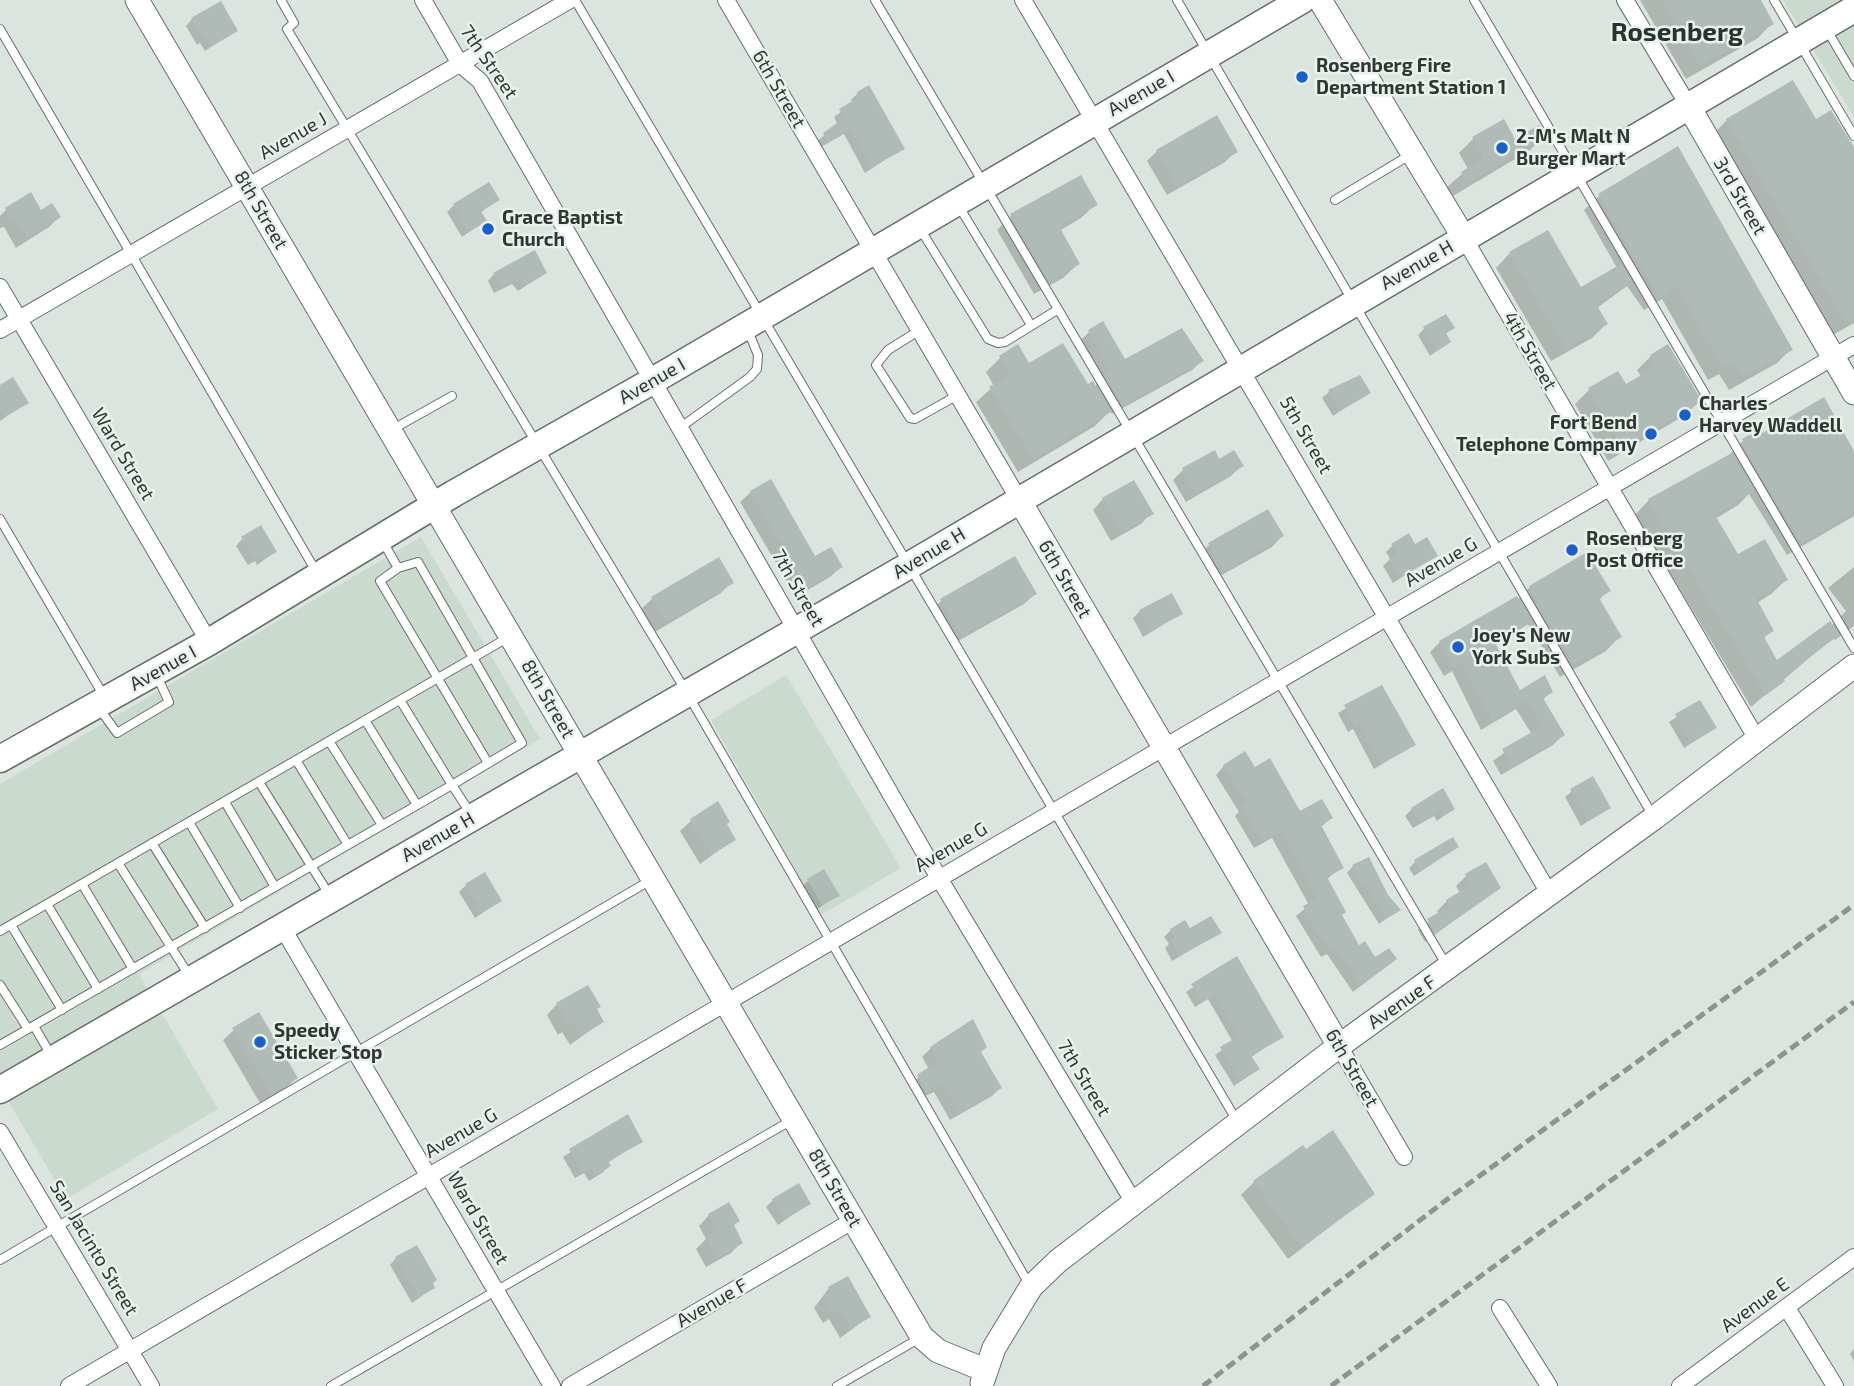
<!DOCTYPE html>
<html>
<head>
<meta charset="utf-8">
<style>
	body { margin:0 }
	canvas { display:block; background:#dbe4de }
</style>
</head>
<body>
<canvas width="1854" height="1386"></canvas>
<script>
const g = document.querySelector('canvas').getContext('2d');
g.lineJoin = 'round';
function fillPath(path, color) {
  g.fillStyle = color;
  g.fill(path, 'evenodd');
}
function poly(rows) {
  const path = new Path2D();
  for (const r of rows) {
    path.moveTo(r[0], r[1]);
    for (let i = 2; i < r.length; i += 2) path.lineTo(r[i], r[i + 1]);
  }
  return path;
}
function strokePath(path, color, width, dash) {
  g.strokeStyle = color;
  g.lineWidth = width;
  g.lineCap = dash ? 'butt' : 'round';
  g.setLineDash(dash || []);
  g.stroke(path);
}
function drawText(font, color, halo, rows, align = 'center') {
  g.font = font + ' "Exo 2",sans-serif';
  g.lineWidth = 5;
  g.setLineDash([]);
  g.textBaseline = 'middle';
  g.strokeStyle = halo;
  g.fillStyle = color;
  for (const [text, x, y, turn = 0] of rows) {
    g.save();
    g.translate(x, y);
    g.rotate((+turn || 0) * Math.PI / 180);
    g.textAlign = isNaN(turn) ? turn : align;
    if (halo) g.strokeText(text, 0, 0);
    g.fillText(text, 0, 0);
    g.restore();
  }
}
const built = poly([
	[1783,0,1854,0,1854,117],
	[421,537,540,739,139,974,218,1109,66,1199,0,1087,0,784],
	[786,675,901,868,821,915,711,720]
]);
const shadow = poly([
	[1640,0,1759,0,1772,23,1758,38,1686,79],
	[192,19,236,31,205,51,200,43,197,45,186,26],
	[858,93,903,148,865,173,844,134,821,147,817,141,838,125,834,117,853,103,851,100],
	[1727,120,1854,153,1854,323,1831,336,1713,134],
	[1503,121,1515,141,1544,136,1530,150,1453,196,1447,187,1468,169,1459,153,1473,139],
	[1677,149,1791,349,1777,363,1729,390,1719,374,1708,380,1662,299,1644,310,1627,286,1597,308,1606,324,1592,338,1551,361,1496,268,1510,253,1580,289,1617,268,1584,210,1599,196],
	[1157,151,1236,151,1225,162,1167,195,1147,161],
	[497,200,480,213,485,221,462,237,447,212,454,205],
	[1096,204,1081,218,1059,231,1078,264,1063,278,1034,294,997,230,1011,216],
	[6,210,40,212,59,217,49,227,16,248,4,227,0,228,0,216],
	[545,273,518,291,512,284,494,293,488,281,494,274],
	[1452,328,1445,335,1449,342,1430,356,1418,335,1424,329],
	[1089,332,1125,361,1202,361,1192,370,1112,414,1110,411,1095,426,1018,472,976,402,994,386,986,372,1001,357,1094,387,1101,380,1080,341],
	[1651,356,1700,401,1685,415,1608,461,1575,404,1589,390,1625,386,1641,377,1637,370],
	[0,387,27,402,0,421],
	[1329,392,1368,393,1333,416,1322,398],
	[1763,435,1854,453,1854,516,1787,555,1749,494,1738,505,1715,519,1737,557,1786,580,1771,594,1757,603,1772,630,1763,639,1776,662,1831,626,1846,611,1828,588,1854,567,1854,626,1835,640,1833,638,1751,707,1635,515,1649,500,1729,455,1744,440],
	[1219,461,1241,466,1231,476,1186,502,1173,480,1184,469],
	[751,492,815,559,841,567,830,577,796,597,740,502],
	[1103,499,1151,513,1141,524,1111,541,1093,510],
	[1282,536,1272,547,1213,580,1199,555,1209,545],
	[242,539,275,552,257,565,255,561,248,565,236,546],
	[1393,545,1436,555,1393,583,1383,566,1390,559,1386,552],
	[1587,554,1608,591,1599,600,1620,636,1606,651,1560,677,1528,624,1495,646,1520,692,1551,691,1543,700,1563,735,1553,745,1501,775,1493,761,1531,733,1516,709,1481,730,1452,671,1444,676,1430,652,1440,642,1517,600,1530,587],
	[718,560,731,582,721,593,655,632,641,609,652,599],
	[1035,594,1024,604,951,645,931,611,942,600],
	[1140,611,1181,614,1143,637,1133,618],
	[1381,687,1414,745,1374,769,1353,729,1348,732,1338,713],
	[1700,702,1715,728,1684,748,1669,722],
	[1224,766,1254,769,1299,813,1331,818,1321,827,1342,867,1326,880,1340,915,1359,947,1374,959,1395,959,1353,992,1327,954,1321,957,1296,916,1309,905,1272,838,1254,848,1235,816,1239,812,1216,775],
	[1572,791,1609,807,1581,826,1565,797],
	[1412,809,1453,809,1437,821,1434,816,1413,828,1405,816],
	[691,821,725,825,733,840,700,864,680,831],
	[1457,847,1414,876,1409,868,1416,861],
	[1485,865,1498,888,1425,942,1418,930,1439,914,1437,911,1447,901,1460,893,1456,886,1466,876],
	[1353,866,1387,895,1398,910,1379,924,1347,873],
	[808,881,837,895,815,911,802,887],
	[466,885,500,901,475,918,459,892],
	[1171,930,1189,930,1219,933,1172,961,1165,948,1169,944,1164,937],
	[1237,959,1282,1036,1250,1058,1258,1069,1234,1086,1215,1055,1233,1042,1208,999,1195,1007,1186,992],
	[557,1004,595,1010,602,1022,570,1045,562,1032,558,1035,547,1015],
	[234,1030,296,1078,285,1089,260,1103,223,1040],
	[931,1048,980,1052,1000,1088,992,1096,950,1120,934,1092,918,1099,910,1084,929,1069,922,1057],
	[627,1117,641,1142,607,1163,609,1166,602,1173,589,1181,584,1173,575,1178,563,1157],
	[1306,1152,1372,1194,1288,1259,1241,1195,1254,1182],
	[773,1200,809,1203,778,1225,766,1207],
	[709,1215,732,1226,741,1243,731,1253,706,1267,696,1249,706,1239,699,1226],
	[396,1258,433,1288,412,1303,390,1265],
	[829,1288,869,1317,840,1338,829,1319,823,1323,814,1308],
	[1854,1349,1854,1361,1850,1354]
]);
const building = poly([
	[1662,0,1761,0,1774,24,1700,66],
	[221,1,238,31,212,46,207,37,204,39,191,18],
	[1793,80,1816,119,1831,110,1854,147,1854,318,1846,323,1726,119],
	[869,85,905,149,872,167,851,129,828,142,823,133,844,118,839,109,859,97,857,92],
	[1217,115,1238,152,1178,186,1156,150],
	[1504,119,1515,139,1539,125,1546,137,1467,183,1461,172,1484,158,1472,137],
	[1678,146,1793,350,1743,377,1733,361,1723,367,1677,286,1659,297,1598,194],
	[1081,175,1098,205,1059,226,1080,264,1049,281,1010,214],
	[489,182,500,200,481,211,487,221,469,232,453,204],
	[31,192,41,210,52,203,61,217,27,238,15,218,12,220,5,208],
	[1548,230,1581,287,1621,264,1633,283,1596,304,1608,324,1566,348,1509,252],
	[535,250,547,273,527,285,522,285,519,278,501,287,493,273],
	[1446,314,1455,328,1446,333,1451,342,1437,351,1423,327],
	[1103,321,1125,359,1182,328,1204,361,1123,405,1104,374,1111,370,1088,330],
	[1063,343,1088,384,1093,381,1111,412,1033,459,989,387,1010,374,999,356,1018,344,1029,363],
	[1668,344,1702,401,1623,448,1588,388,1618,371,1626,384,1657,366,1650,355],
	[1360,375,1371,393,1340,411,1328,390],
	[13,377,29,403,5,417,0,409,0,385],
	[1824,397,1854,451,1854,512,1802,543,1743,446,1746,445,1742,439,1760,429,1763,433],
	[1215,450,1219,459,1234,450,1244,466,1196,493,1182,468],
	[1732,453,1754,491,1715,515,1738,554,1765,539,1788,580,1756,598,1774,631,1764,637,1777,660,1830,621,1839,635,1783,677,1785,681,1766,695,1648,499],
	[771,479,815,556,831,547,843,567,807,588,750,491],
	[1134,480,1154,514,1121,532,1102,498],
	[1268,509,1284,536,1224,571,1208,543],
	[261,525,277,552,264,559,262,555,255,559,241,537],
	[1409,533,1415,544,1427,537,1438,556,1401,577,1389,558,1397,553,1391,544],
	[1587,552,1611,591,1599,598,1622,637,1574,664,1529,586],
	[1015,556,1037,594,962,636,940,599],
	[719,557,734,583,666,622,651,597],
	[1172,593,1183,614,1150,631,1139,610],
	[1517,596,1532,622,1495,643,1520,690,1545,675,1553,692,1543,698,1565,735,1512,766,1502,749,1543,726,1527,700,1492,721,1462,663,1454,667,1439,641],
	[1382,685,1416,745,1381,764,1360,723,1355,726,1344,705],
	[1700,700,1717,728,1691,743,1675,714],
	[1245,751,1255,767,1270,758,1300,811,1322,799,1333,818,1321,825,1344,868,1327,877,1346,912,1342,915,1359,945,1365,941,1375,957,1389,948,1397,959,1362,985,1336,947,1330,950,1307,917,1303,906,1318,898,1281,831,1263,841,1242,806,1247,803,1223,765],
	[1593,776,1611,808,1589,821,1570,789],
	[1443,788,1455,809,1444,816,1441,810,1421,823,1411,808],
	[718,801,730,822,727,824,736,840,711,855,690,819],
	[1453,837,1459,847,1421,871,1414,860],
	[1369,857,1388,895,1401,910,1386,919,1367,886,1363,887,1352,865],
	[1486,862,1501,888,1435,934,1427,919,1450,906,1446,900,1471,885,1465,874],
	[824,869,840,896,822,905,807,879],
	[485,872,502,901,482,913,465,884],
	[1211,916,1222,933,1179,956,1171,940,1175,937,1170,929,1185,920,1190,928],
	[1237,956,1284,1037,1251,1056,1260,1069,1241,1081,1220,1047,1239,1036,1215,994,1202,1002,1191,984],
	[588,985,601,1007,597,1009,604,1022,581,1036,573,1023,569,1025,556,1003],
	[259,1012,298,1078,271,1094,232,1028],
	[973,1019,987,1047,981,1052,1002,1088,959,1113,943,1085,927,1092,917,1075,938,1061,930,1047],
	[628,1114,643,1142,608,1161,611,1166,596,1175,591,1167,582,1172,569,1149],
	[1333,1130,1375,1194,1302,1247,1253,1181,1303,1145,1306,1149],
	[799,1183,811,1204,785,1219,772,1199],
	[729,1202,740,1221,734,1225,743,1243,717,1258,706,1237,717,1230,708,1214],
	[417,1245,437,1280,433,1283,435,1288,419,1297,395,1257],
	[848,1276,871,1317,851,1328,840,1310,834,1314,824,1296,831,1292,828,1287]
]);
const lane = poly([
	[281,0,294,23,287,29,687,693,1029,1284],
	[575,0,1237,1121],
	[875,0,1447,966],
	[1177,0,1653,816],
	[1474,0,1854,648],
	[1774,0,1854,136],
	[0,29,317,573],
	[1827,30,1854,76],
	[1335,200,1410,155],
	[958,205,1031,325],
	[919,227,988,339,998,343,1005,342,1057,310],
	[920,330,888,350,876,365,910,418,915,419,958,395],
	[681,427,750,377,757,369,758,355,747,328],
	[393,429,452,396],
	[0,519,105,698],
	[382,540,398,568,380,581,488,763],
	[398,568,418,562,522,743,452,785,471,814],
	[99,708,117,733,169,702,157,676],
	[365,720,417,805],
	[329,741,382,825],
	[296,760,348,845],
	[259,782,330,896],
	[225,802,275,887],
	[189,822,240,908],
	[152,843,205,928],
	[118,863,190,977],
	[82,884,133,969],
	[47,904,98,989],
	[11,925,62,1010],
	[0,931,509,637],
	[0,985,28,1029],
	[34,1026,52,1057],
	[0,1045,452,785,400,700],
	[0,1260,651,880],
	[331,1386,792,1120],
	[837,1386,920,1338]
]);
const street = poly([
	[423,0,460,64,480,81,939,878,1133,1201],
	[726,0,1018,498],
	[1023,0,1549,893],
	[1625,0,1688,105],
	[1464,238,1758,741],
	[0,287,209,642],
	[0,330,570,0],
	[282,927,552,1386],
	[1339,1046,1404,1157],
	[0,1132,151,1386],
	[1500,1308,1549,1386],
	[1787,1308,1835,1386],
	[69,1386,1854,345],
	[570,1386,854,1220],
	[1680,1386,1854,1257]
]);
const secondary = poly([
	[137,0,922,1337,938,1351,985,1370],
	[1320,0,1464,238],
	[1688,105,1854,393],
	[1018,498,1339,1046],
	[982,1383,994,1348,1031,1287,1058,1261,1339,1046,1654,818,1854,666]
]);
const primary = poly([
	[0,759,209,642,453,494,654,380,1302,0],
	[0,1090,908,566,1854,9]
]);
const rail = poly([
	[1203,1386,1449,1198,1854,905],
	[1331,1386,1854,1002]
]);
const markers = [
	[1302,77,7,"#1b5ec9"],
	[1502,148,7,"#1b5ec9"],
	[488,229,7,"#1b5ec9"],
	[1685,415,7,"#1b5ec9"],
	[1651,434,7,"#1b5ec9"],
	[1572,550,7,"#1b5ec9"],
	[1458,647,7,"#1b5ec9"],
	[260,1042,7,"#1b5ec9"]
];
const streetNames = [
	["7th Street",489,62,55],
	["6th Street",779,89,60],
	["Avenue I",1141,93,-30],
	["Avenue J",293,136,-30],
	["3rd Street",1740,196,60],
	["8th Street",261,210,60],
	["Avenue H",1417,265,-30],
	["4th Street",1530,351,60],
	["Avenue I",652,381,-30],
	["5th Street",1306,435,60],
	["Ward Street",123,454,59],
	["Avenue H",929,553,-31],
	["Avenue G",1441,562,-30],
	["6th Street",1065,579,60],
	["7th Street",798,588,60],
	["Avenue I",163,668,-29],
	["8th Street",548,699,60],
	["Avenue H",438,837,-30],
	["Avenue G",951,847,-30],
	["Avenue F",1402,1002,-35],
	["6th Street",1352,1068,60],
	["7th Street",1084,1078,59],
	["Avenue G",461,1133,-30],
	["8th Street",835,1188,60],
	["Ward Street",478,1218,60],
	["San Jacinto Street",94,1248,59],
	["Avenue F",712,1303,-30],
	["Avenue E",1755,1305,-36]
];
const poiNames = [
	["Rosenberg Fire",1316,66],
	["Department Station 1",1316,88],
	["2-M's Malt N",1516,137],
	["Burger Mart",1516,159],
	["Grace Baptist",502,218],
	["Church",502,240],
	["Charles",1699,404],
	["Harvey Waddell",1699,426],
	["Fort Bend",1637,423,"right"],
	["Telephone Company",1637,445,"right"],
	["Rosenberg",1586,539],
	["Post Office",1586,561],
	["Joey's New",1472,636],
	["York Subs",1472,658],
	["Speedy",274,1031],
	["Sticker Stop",274,1053]
];
const districtNames = [
	["Rosenberg",1677,32]
];
fillPath(built, '#cadacf');
fillPath(shadow, '#0003');
fillPath(building, '#b0bbb8');
strokePath(lane, '#666f69', 10);
strokePath(street, '#666f69', 18);
strokePath(secondary, '#666f69', 25);
strokePath(primary, '#666f69', 29);
strokePath(lane, '#fff', 8);
strokePath(street, '#fff', 16);
strokePath(secondary, '#fff', 23);
strokePath(primary, '#fff', 26);
strokePath(rail, '#8e9590', 5, [10, 5]);
for (const [x, y, r, color] of markers) {
  const dot = new Path2D();
  dot.arc(x, y, r, 0, 2 * Math.PI);
  g.fillStyle = color;
  g.fill(dot);
  strokePath(dot, '#e8f1eb', 2.5);
}
drawText('19px', '#323633', '#e8f1eb', streetNames);
drawText('bold 19px', '#323633', '#e8f1eb', poiNames, 'left');
drawText('bold 26px', '#2a322d', '#e8f1eb', districtNames);
</script>
</body>
</html>
